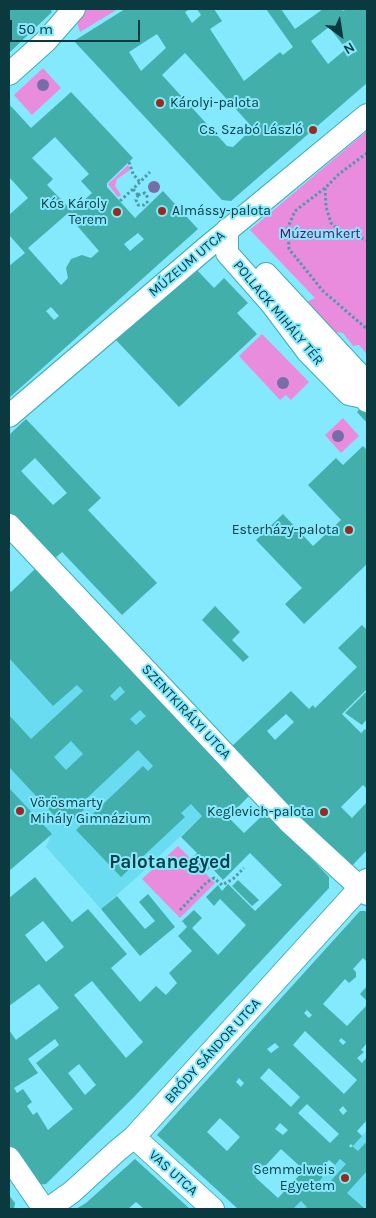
<!DOCTYPE html>
<html>
<head>
<meta charset="utf-8">
<style>
	body { margin:0 }
	#map { position:relative; width:376px; height:1218px; overflow:hidden; background:#84e9fd; font-family:Karla,sans-serif }
	canvas { display:block }
	.frame { position:absolute; inset:0; border:10px solid #0a3940; pointer-events:none }
	.north { position:absolute; left:316px; top:10px; width:50px; height:50px; -webkit-text-stroke:4px #84e9fd; paint-order:stroke; rotate:149deg; font-size:14px; font-weight:700; line-height:20px; text-align:center; color:#0a3940 }
	.north::after { content:''; display:block; margin:auto; width:18px; height:22px; background:#0a3940; clip-path:polygon(50% 0,100% 100%,50% 72%,0 100%) }
	.scale { position:absolute; left:10px; top:20px; width:130px; height:22px; box-sizing:border-box; border:2px solid #0a3940; border-top:0; padding-left:6px; font-size:15px; line-height:18px; white-space:nowrap; color:#0a3940; -webkit-text-stroke:4px #84e9fd; paint-order:stroke }
</style>
</head>
<body>
<div id="map">
<canvas width="376" height="1218"></canvas>
<div class="frame"></div>
<div class="north">N</div>
<div class="scale">50 m</div>
</div>
<script>
const g = document.querySelector('canvas').getContext('2d');
g.lineJoin = 'round';
function fillPath(path, color) {
  g.fillStyle = color;
  g.fill(path, 'evenodd');
}
function poly(rows) {
  const path = new Path2D();
  for (const r of rows) {
    path.moveTo(r[0], r[1]);
    for (let i = 2; i < r.length; i += 2) path.lineTo(r[i], r[i + 1]);
  }
  return path;
}
function strokePath(path, color, width, dash) {
  g.strokeStyle = color;
  g.lineWidth = width;
  g.lineCap = dash ? 'butt' : 'round';
  g.setLineDash(dash || []);
  g.stroke(path);
}
function drawText(font, color, halo, rows, align = 'center') {
  g.font = font + ' Karla,sans-serif';
  g.lineWidth = 4;
  g.setLineDash([]);
  g.textBaseline = 'middle';
  g.strokeStyle = halo;
  g.fillStyle = color;
  for (const [text, x, y, turn = 0] of rows) {
    g.save();
    g.translate(x, y);
    g.rotate((+turn || 0) * Math.PI / 180);
    g.textAlign = isNaN(turn) ? turn : align;
    if (halo) g.strokeText(text, 0, 0);
    g.fillText(text, 0, 0);
    g.restore();
  }
}
const built = poly([
	[52,588,238,782,138,876,101,909,46,847,51,835,9,871,9,629],
	[367,1130,367,1209,293,1209,353,1146]
]);
const green = poly([
	[77,9,118,9,80,32,75,16],
	[43,68,61,88,32,115,14,95],
	[367,131,367,354,359,345,353,346,343,333,334,332,307,302,315,298,250,230],
	[128,165,130,170,117,179,115,186,121,195,118,197,108,184],
	[262,334,309,382,291,400,286,395,280,400,239,356],
	[343,418,359,436,341,453,325,435],
	[178,846,215,883,180,918,142,879]
]);
const building = poly([
	[9,9,50,9,52,12,9,53],
	[125,9,190,9,185,12,192,23,201,15,197,9,214,9,222,21,210,29,244,81,280,52,283,55,293,47,266,9,281,9,295,29,323,9,342,9,343,11,347,9,367,9,367,83,231,201,222,200,74,41],
	[329,27,346,49,328,64,311,41],
	[157,34,166,48,141,71,129,52],
	[185,53,253,128,233,147,227,146,162,75],
	[71,92,133,158,107,183,107,187,135,218,163,191,198,229,9,398,9,266,25,253,10,236,9,238,9,215,28,198,9,177,9,104,31,128],
	[55,137,89,174,81,181,92,193,72,211,47,185,53,179,32,158],
	[67,214,99,251,91,258,82,255,71,259,66,268,68,278,61,285,28,248],
	[138,233,144,239,130,251,124,244],
	[51,307,59,316,54,320,46,311],
	[196,269,214,288,224,278,248,303,237,313,257,334,179,407,116,340],
	[365,404,367,406,367,423,357,412],
	[26,419,101,498,88,510,157,583,122,615,62,552,53,560,9,512,9,435],
	[35,458,67,493,53,505,21,471],
	[363,446,367,450,367,564,304,624,285,604,302,588,256,540,283,514,313,546,341,520,308,485,336,458,343,465],
	[35,569,250,795,228,817,244,833,266,812,329,877,329,888,134,1097,46,1184,37,1185,9,1151,9,1030,16,1040,59,1008,39,984,9,1006,9,898,35,877,72,922,88,909,127,954,111,968,140,1002,156,986,166,995,177,983,169,973,192,951,178,936,187,927,182,921,194,910,202,918,192,928,218,955,246,925,220,899,214,906,206,897,218,885,222,891,228,884,255,911,282,885,250,853,223,880,211,867,207,871,193,857,197,853,181,837,202,816,191,804,181,813,185,817,121,877,76,830,143,766,148,771,153,766,138,750,86,799,90,804,65,827,9,767,9,715,31,739,83,691,77,685,53,706,9,658,9,589,11,592],
	[120,686,125,692,115,701,110,696],
	[140,710,146,716,136,725,130,719],
	[71,741,83,754,66,770,54,757],
	[43,921,64,947,46,962,25,935],
	[92,981,143,1042,126,1058,74,995],
	[55,1039,59,1045,36,1063,73,1109,48,1130,37,1112,33,1115,27,1106,32,1102,23,1089,17,1093,14,1088,38,1073,28,1059],
	[79,1064,96,1085,85,1095,68,1073],
	[215,606,240,632,232,640,249,657,243,662,202,620],
	[362,625,367,630,367,689,342,714,361,733,365,729,367,731,367,789,363,785,341,807,352,818,367,802,367,850,347,871,232,746,291,691,309,709,313,705,315,708,357,667,338,648],
	[286,714,294,722,275,740,267,731],
	[367,691,367,719,362,725,345,713],
	[9,788,52,834,9,871],
	[238,880,259,900,252,906,232,886],
	[148,894,175,927,140,956,101,909,117,896,145,929,155,921,139,902],
	[360,911,365,911,367,913,367,962,363,958,353,969,356,972,356,977,349,983,345,979,323,1004,347,1026,367,1005,367,1043,361,1050,364,1052,357,1058,362,1063,367,1057,367,1120,357,1131,362,1136,353,1146,351,1144,349,1146,351,1148,352,1146,358,1151,367,1141,367,1171,347,1193,365,1209,304,1209,307,1207,301,1201,293,1209,238,1209,157,1135],
	[307,1010,312,1015,309,1018,304,1013],
	[305,1031,357,1080,344,1094,293,1045],
	[341,1038,346,1042,343,1045,339,1041],
	[275,1043,279,1047,271,1053,267,1049],
	[269,1068,300,1097,291,1107,260,1078],
	[239,1078,244,1083,241,1087,236,1082],
	[307,1104,339,1134,330,1143,298,1113],
	[343,1106,347,1111,343,1115,339,1110],
	[220,1118,240,1137,227,1151,207,1132],
	[280,1123,288,1130,283,1135,275,1129],
	[281,1149,304,1170,278,1198,255,1177],
	[340,1159,346,1164,321,1192,315,1186,323,1177,320,1174,323,1171,326,1174,331,1170,325,1164,329,1160,335,1165],
	[367,986,367,1001,360,994],
	[135,1159,190,1209,144,1209,136,1202,128,1209,76,1209,86,1203],
	[9,1195,15,1203,14,1209,9,1209]
]);
const path = poly([
	[367,153,339,174,325,188,295,211,288,227,289,249,323,291,367,329],
	[129,162,133,174,140,182],
	[325,188,326,207,331,223,340,231,367,240],
	[138,195,133,189,150,172],
	[138,195,136,200,138,205,144,205,147,202,149,204],
	[138,195,145,193,148,198],
	[120,201,133,189],
	[180,910,207,882,214,878,222,885,233,879,244,868]
]);
const minor = poly([
	[9,74,46,41,74,9],
	[227,230,227,253,271,303,307,351,349,394,363,397,367,401],
	[266,274,367,383],
	[9,416,206,248,367,115],
	[9,525,290,823,367,894],
	[134,1137,213,1209],
	[9,1158,44,1209],
	[48,1209,72,1192,118,1150,134,1137,367,880]
]);
const trees = [
	[43,85],
	[154,187],
	[283,383],
	[338,436],
	[196,866]
];
const markers = [
	[160,103,5,"#962c1d"],
	[313,130,5,"#962c1d"],
	[162,211,5,"#962c1d"],
	[117,212,5,"#962c1d"],
	[349,530,5,"#962c1d"],
	[20,811,5,"#962c1d"],
	[324,812,5,"#962c1d"],
	[345,1178,5,"#962c1d"]
];
const poiNames = [
	["Károlyi-palota",170,103,"left"],
	["Cs. Szabó László",303,130],
	["Kós Károly",107,204],
	["Terem",107,220],
	["Almássy-palota",172,211,"left"],
	["Esterházy-palota",339,530],
	["Vörösmarty",30,803,"left"],
	["Mihály Gimnázium",30,819,"left"],
	["Keglevich-palota",314,812],
	["Semmelweis",335,1170],
	["Egyetem",335,1186]
];
const parkNames = [
	["Múzeumkert",320,234]
];
const streetNames = [
	["MÚZEUM UTCA",187,264,-40],
	["POLLACK MIHÁLY TÉR",278,313,50],
	["SZENTKIRÁLYI UTCA",186,712,47],
	["BRÓDY SÁNDOR UTCA",213,1051,-48],
	["VAS UTCA",173,1173,42]
];
const districtNames = [
	["Palotanegyed",170,863]
];
fillPath(built, '#6adcf1');
fillPath(green, '#e98cde');
fillPath(building, '#42afab');
strokePath(minor, '#41abbd', 24);
strokePath(path, '#4c99a7', 3, [2.5, 2.5]);
strokePath(minor, '#fff', 22);
g.fillStyle = '#756ea8';
for (const [x, y] of trees) {
  g.beginPath();
  g.arc(x, y, 6, 0, 2 * Math.PI);
  g.fill();
}
for (const [x, y, r, color] of markers) {
  const dot = new Path2D();
  dot.arc(x, y, r, 0, 2 * Math.PI);
  g.fillStyle = color;
  g.fill(dot);
  strokePath(dot, '#84e9fd', 2);
}
drawText('14px', '#0a3940', '#84e9fd', poiNames, 'right');
drawText('14px', '#680a62', '#84e9fd', parkNames);
drawText('14px', '#0a3940', '#84e9fd', streetNames);
drawText('bold 19px', '#003e47', '#84e9fd', districtNames);
</script>
</body>
</html>
